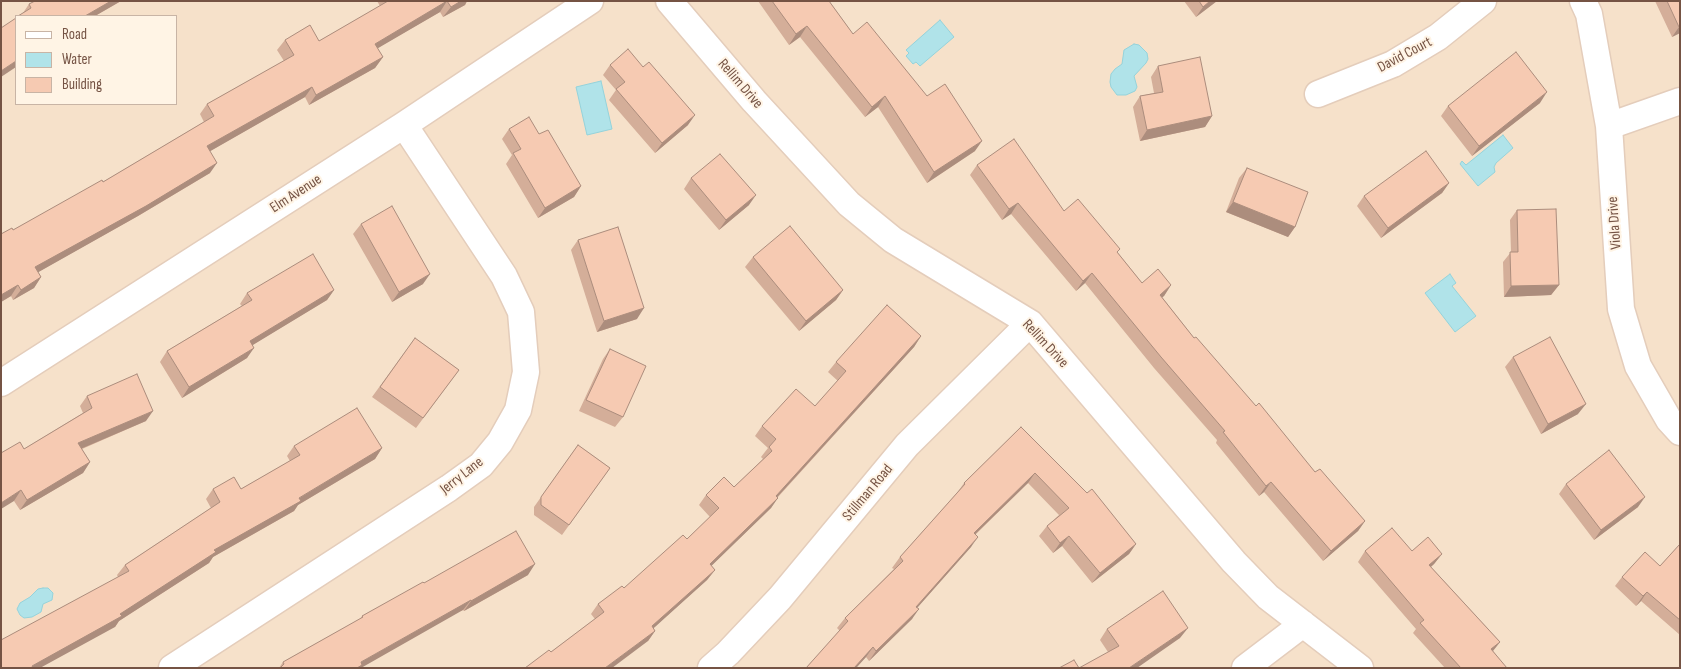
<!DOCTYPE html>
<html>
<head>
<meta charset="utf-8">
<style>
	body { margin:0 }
	#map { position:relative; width:1681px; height:669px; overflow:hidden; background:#fef0dc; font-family:"Sofia Sans Condensed",sans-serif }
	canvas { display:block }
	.frame { position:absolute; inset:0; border:2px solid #755344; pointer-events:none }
	.legend { position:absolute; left:15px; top:15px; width:162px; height:90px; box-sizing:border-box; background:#fff4e5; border:1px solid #c8b4a5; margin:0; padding:6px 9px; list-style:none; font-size:15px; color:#755344 }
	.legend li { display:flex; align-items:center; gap:10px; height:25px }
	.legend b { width:25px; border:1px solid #c8b4a5 }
</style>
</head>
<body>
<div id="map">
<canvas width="1681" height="669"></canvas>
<div class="frame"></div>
<ul class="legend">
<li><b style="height:6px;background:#fff"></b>Road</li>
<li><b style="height:14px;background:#b0e3e9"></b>Water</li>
<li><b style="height:14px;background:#f6cab2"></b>Building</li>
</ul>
</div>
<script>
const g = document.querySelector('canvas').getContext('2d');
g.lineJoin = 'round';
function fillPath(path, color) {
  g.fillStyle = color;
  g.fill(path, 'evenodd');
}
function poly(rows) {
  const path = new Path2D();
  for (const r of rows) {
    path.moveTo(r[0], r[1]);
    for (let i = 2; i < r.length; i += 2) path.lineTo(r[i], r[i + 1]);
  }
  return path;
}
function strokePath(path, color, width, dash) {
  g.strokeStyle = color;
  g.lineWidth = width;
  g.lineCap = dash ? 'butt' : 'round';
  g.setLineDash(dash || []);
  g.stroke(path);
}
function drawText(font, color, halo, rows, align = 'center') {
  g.font = font + ' "Sofia Sans Condensed",sans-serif';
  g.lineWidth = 4;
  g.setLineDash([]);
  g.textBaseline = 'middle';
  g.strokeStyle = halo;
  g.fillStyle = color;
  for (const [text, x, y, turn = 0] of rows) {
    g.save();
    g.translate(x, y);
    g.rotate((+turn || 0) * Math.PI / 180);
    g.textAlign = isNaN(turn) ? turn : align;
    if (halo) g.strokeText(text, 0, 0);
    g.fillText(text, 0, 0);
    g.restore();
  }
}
const residential = poly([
	[1,1,1680,1,1680,668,1,668],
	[16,16,176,16,176,104,16,104]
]);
const water = poly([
	[940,20,954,37,920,66,916,62,913,64,906,56,909,53,906,50,940,20],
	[1134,44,1139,45,1147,53,1148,59,1146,63,1134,76,1137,87,1135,91,1126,95,1117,95,1111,87,1110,82,1111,74,1115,69,1122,64,1124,50,1134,44],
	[601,81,612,129,587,135,576,87,601,81],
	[1503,135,1513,148,1496,163,1494,167,1495,172,1478,186,1460,164,1462,161,1466,165,1503,135],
	[1450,274,1456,283,1452,286,1476,316,1455,332,1425,293,1450,274],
	[43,588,48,588,53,593,52,600,43,604,41,612,32,617,24,618,20,615,17,609,20,603,30,597,38,589,43,588]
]);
const minor = poly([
	[669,1,754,101,849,204,893,240,1030,323,1234,562,1268,597,1360,668],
	[1583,1,1589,14,1609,126,1621,309,1638,366,1669,420,1680,432],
	[1318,94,1393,64,1438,37,1483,1],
	[1609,126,1680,101],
	[1,383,404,125,590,1],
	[172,668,449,488,481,465,500,442,518,410,526,372,521,312,504,276,404,125],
	[711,668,728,653,780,598,907,445,1030,323],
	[1245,668,1303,624]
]);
const wall = poly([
	[35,1,121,1,95,16,18,16,23,13,29,4],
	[377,1,467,1,465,5,443,17,440,12,377,48,383,57,375,68,309,105,305,97,210,151,210,173,138,216,38,272,41,277,34,288,13,300,11,296,1,302,1,234,13,230,103,182,204,122,200,114,207,104,284,61,277,50,285,40,319,41,380,6],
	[758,1,829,1,853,34,927,96,975,151,927,183,878,107,865,117,800,37,789,45],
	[1184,1,1217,1,1196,17],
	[1655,1,1680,1,1680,33,1672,37],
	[610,65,643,67,688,125,655,153,609,100,616,90,603,75],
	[1158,66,1212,116,1205,127,1140,141,1133,107,1140,96,1154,93,1151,77],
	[1540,103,1472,156,1441,116,1448,106],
	[509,129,539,134,581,186,574,197,538,218,506,164,512,155,502,139],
	[977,165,1064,211,1118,253,1142,283,1171,285,1164,296,1162,297,1194,338,1315,472,1365,521,1358,531,1323,561,1264,492,1259,496,1216,443,1217,440,1154,368,1085,283,1076,291,1011,214,1002,220,970,175],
	[1247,168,1295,227,1288,237,1226,212,1239,178],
	[691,178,749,205,719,230,684,189],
	[1449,183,1442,193,1381,238,1357,206,1364,196],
	[1517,210,1559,285,1551,295,1504,297,1503,262,1511,252,1510,220],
	[361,224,423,284,392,302,353,234],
	[578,240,637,319,597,332,571,250],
	[753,257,843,290,836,300,799,331,745,267],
	[334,290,327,300,252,345,247,358,182,398,160,362,167,351,242,306,240,304,247,293],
	[921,336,914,347,778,497,771,508,711,566,715,570,707,580,653,628,655,631,648,641,551,652,595,619,591,614,598,604,624,588,687,539,710,517,699,505,706,495,734,487,763,459,761,457,768,448,755,436,762,426,815,406,838,381,828,372,836,362],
	[415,338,459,370,416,428,372,397],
	[610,349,623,417,615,427,579,411,603,359],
	[1513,357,1578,414,1541,434,1505,367],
	[87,396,146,421,82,449,90,462,83,473,20,510,14,501,24,449,83,413,80,406],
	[1021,427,1136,544,1129,554,1092,583,1062,546,1053,553,1039,536,1047,526,1059,515,1028,483,975,535,971,547,917,608,912,619,869,661,866,657,856,668,806,668,840,631,837,628,845,618,894,569,892,568,900,557,957,493,964,483],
	[578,445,610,468,562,535,534,515,534,507],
	[294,446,382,448,375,459,298,505,294,511,213,557,209,563,119,621,115,627,118,577,117,575,125,565,211,508,206,499,213,489,241,489,290,461,287,456],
	[1566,484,1638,507,1594,540,1559,494],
	[1680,544,1680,635,1641,601,1636,606,1615,586,1622,577,1660,566],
	[1365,551,1412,551,1442,554,1434,564,1431,567,1500,642,1493,651,1506,668,1445,668,1413,633,1416,629,1358,562],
	[528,575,464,611,463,610,279,668,283,662,360,619,362,616,424,583],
	[1107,629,1180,638,1108,652,1100,640]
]);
const shadedWall = poly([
	[111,1,121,1,95,16,85,16],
	[447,1,440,12,368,54,375,44],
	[461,1,467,1,465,5,443,17,451,7],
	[1210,1,1217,1,1196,17,1203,7],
	[807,26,800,37,789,45,796,34],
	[1680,26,1680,33,1672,37,1679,27],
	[383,57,375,68,309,105,316,95],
	[16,61,16,67,1,77,1,71],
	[312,87,305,97,200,157,207,146],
	[1547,92,1540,103,1472,156,1479,146],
	[885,96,878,107,865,117,872,107],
	[695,115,688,125,655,153,662,143],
	[1212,116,1205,127,1140,141,1147,130],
	[982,141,975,151,927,183,934,172],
	[217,163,210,173,138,216,28,278,35,267],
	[1449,183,1442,193,1381,238,1388,228],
	[581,186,574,197,538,218,545,208],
	[756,195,749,205,719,230,726,220],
	[1233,202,1295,227,1288,237,1226,212],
	[1018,203,1011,214,1002,220,1009,209],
	[1092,273,1085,283,1076,291,1083,281],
	[430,274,423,284,392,302,399,292],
	[41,277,34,288,13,300,21,290],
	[18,285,11,296,1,302,1,295],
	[1171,285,1164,296,1152,305,1160,295],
	[1559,285,1551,295,1504,297,1511,286],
	[334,290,327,300,243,351,250,341],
	[843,290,836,300,799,331,806,321],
	[644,308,637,319,597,332,604,321],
	[921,336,914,347,769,506,776,496],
	[254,348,247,358,182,398,189,387],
	[1586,404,1578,414,1541,434,1548,424],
	[153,411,146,421,71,453,78,443],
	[382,448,375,459,298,505,294,511,213,557,209,563,119,621,115,627,40,668,30,668,32,666,120,614,214,550],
	[90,462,83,473,20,510,27,500],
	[1035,473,1028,483,966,543,974,533],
	[1271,482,1264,492,1259,496,1266,486],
	[21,490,14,501,1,509,1,503],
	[1645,497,1638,507,1594,540,1601,530],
	[778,498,771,508,702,575,710,564],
	[1365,521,1358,531,1323,561,1331,551],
	[1069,536,1062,546,1053,553,1060,543],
	[978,537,971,547,909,617,916,607],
	[1136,544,1129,554,1092,583,1100,573],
	[1442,554,1434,564,1421,575,1429,565],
	[535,564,528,575,464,611,471,601],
	[715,570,707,580,645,636,652,626],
	[1647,592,1641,601,1636,606,1643,596],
	[471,600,463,610,361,668,356,668,361,662],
	[919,609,912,619,869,661,876,651],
	[1188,628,1180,638,1137,668,1129,668],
	[655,631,648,641,612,668,605,668],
	[1500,642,1492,652,1491,649],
	[873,647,866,657,856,668,854,668]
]);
const building = poly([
	[35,1,111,1,85,16,18,16,31,8,29,4,35,1],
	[388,1,461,1,451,7,447,1,375,44,383,57,316,95,312,87,207,146,217,163,146,206,35,267,41,277,21,290,18,285,1,295,1,234,12,228,13,230,102,180,103,182,214,116,207,104,294,55,285,40,310,25,319,41,388,1],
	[772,1,829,1,853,34,867,22,927,96,945,84,982,141,934,172,885,96,872,107,807,26,796,34,772,1],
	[1199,1,1210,1,1203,7,1199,1],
	[1667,1,1680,1,1680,26,1679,27,1667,1],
	[16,18,16,61,1,71,1,28,16,18],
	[628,49,643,67,649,62,695,115,662,143,616,89,625,82,610,65,628,49],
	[1516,52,1547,92,1479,146,1448,106,1516,52],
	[1200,57,1212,116,1147,130,1140,96,1163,92,1158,66,1200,57],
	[529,117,539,134,548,130,581,186,545,208,513,153,521,149,509,129,529,117],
	[1014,139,1064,211,1078,199,1120,249,1117,252,1142,283,1158,269,1171,285,1160,295,1194,338,1196,337,1256,406,1259,403,1315,472,1320,469,1365,521,1331,551,1271,482,1266,486,1223,432,1225,431,1161,357,1092,273,1083,281,1018,203,1009,209,977,165,1014,139],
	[1426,151,1449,183,1388,228,1364,196,1426,151],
	[720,154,756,195,726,220,691,178,720,154],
	[1247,168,1308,192,1295,227,1233,202,1247,168],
	[392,206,430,274,399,292,361,224,392,206],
	[1556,209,1559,285,1511,286,1510,252,1518,252,1517,210,1556,209],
	[790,226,843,290,806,321,753,257,790,226],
	[618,227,644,308,604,321,578,240,618,227],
	[313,254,334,290,250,341,254,348,189,387,167,351,252,300,247,293,313,254],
	[887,305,921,336,776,496,778,498,710,564,715,570,652,626,655,631,605,668,525,668,549,650,551,652,604,612,598,604,622,586,624,588,683,535,687,539,719,508,706,495,724,477,734,487,772,451,769,447,776,439,762,426,796,389,815,406,846,371,836,362,887,305],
	[1550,337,1586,404,1548,424,1513,357,1550,337],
	[415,338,459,370,423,418,380,387,415,338],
	[610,349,646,366,623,417,586,400,610,349],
	[137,374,153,411,78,443,90,462,27,500,21,490,1,503,1,453,20,442,24,449,92,408,87,396,137,374],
	[357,408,382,448,299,498,301,501,214,550,216,552,120,614,122,616,32,666,33,668,1,668,1,640,129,571,125,565,220,502,213,489,234,477,241,489,300,455,294,446,357,408],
	[1021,427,1087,493,1092,489,1136,544,1100,573,1069,536,1060,543,1047,526,1069,508,1035,473,974,533,978,537,916,607,919,609,876,651,873,647,854,668,806,668,848,621,845,618,903,561,900,557,965,484,964,483,1021,427],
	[578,445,610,468,569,525,541,505,541,497,578,445],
	[1609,450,1645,497,1601,530,1566,484,1609,450],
	[1392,528,1412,551,1428,537,1442,554,1429,565,1500,642,1491,649,1507,668,1461,668,1420,623,1424,620,1365,551,1392,528],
	[516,531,535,564,471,601,471,600,361,662,362,665,357,668,280,668,284,664,283,662,363,617,362,616,423,582,424,583,516,531],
	[1680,544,1680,620,1647,592,1643,596,1622,577,1645,552,1660,566,1680,544],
	[1163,591,1188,628,1129,668,1079,668,1119,646,1107,629,1163,591],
	[1074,660,1079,668,1059,668,1074,660]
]);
const streetNames = [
	["David Court",1405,55,-28],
	["Rellim Drive",740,84,49],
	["Elm Avenue",296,194,-33],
	["Viola Drive",1615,223,-94],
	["Rellim Drive",1045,344,47],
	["Jerry Lane",462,476,-38],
	["Stillman Road",868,493,-50]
];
fillPath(residential, '#f6e1ca');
fillPath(water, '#b0e3e9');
strokePath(water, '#95d3db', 1);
strokePath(minor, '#e4cdbb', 29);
strokePath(minor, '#fff', 26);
fillPath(wall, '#d4ae99');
fillPath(shadedWall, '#ac8d7d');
fillPath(building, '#f6cab2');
strokePath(building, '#ac8d7d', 1);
drawText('15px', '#755344', '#fff4e5', streetNames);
</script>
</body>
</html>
